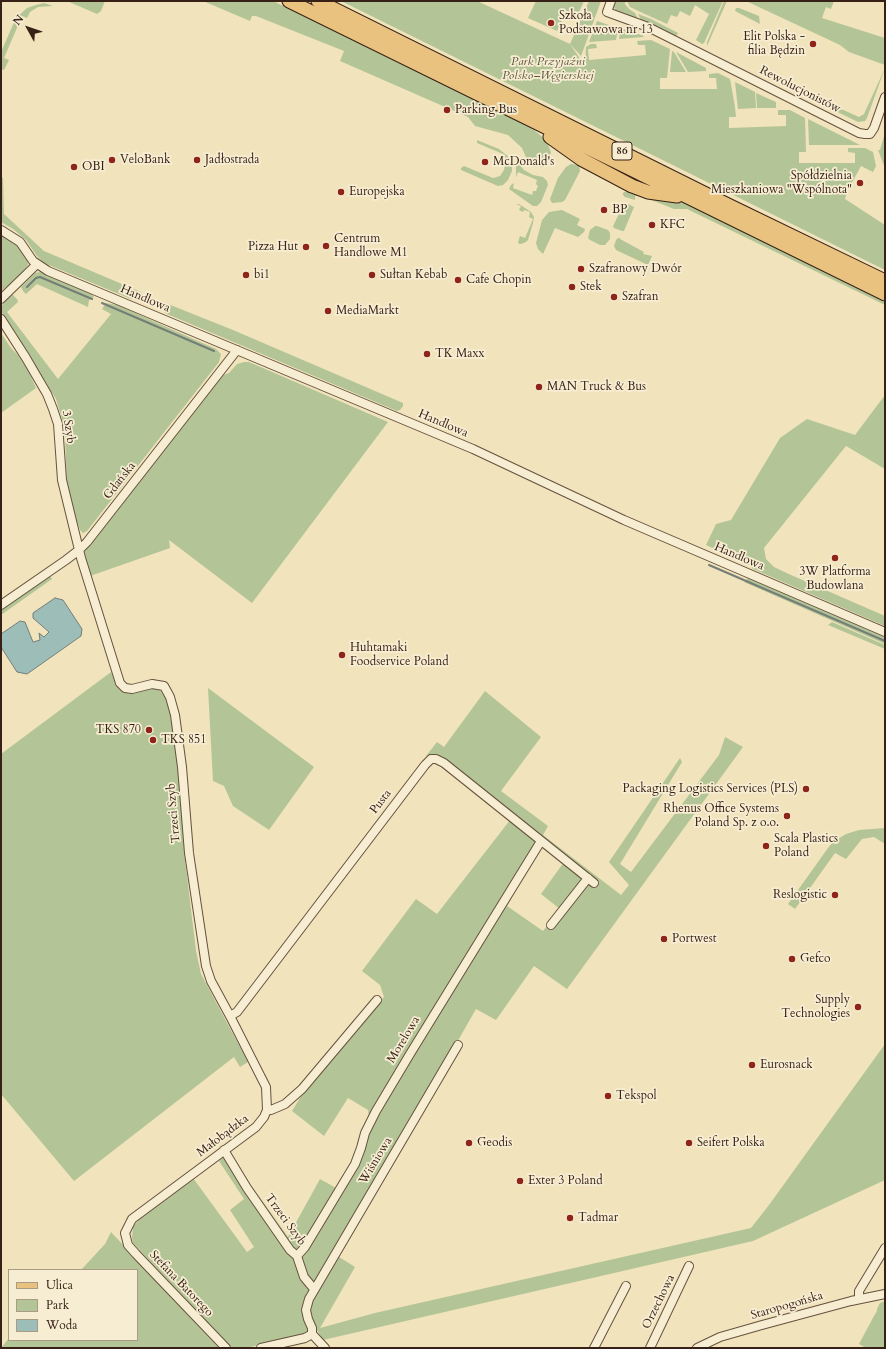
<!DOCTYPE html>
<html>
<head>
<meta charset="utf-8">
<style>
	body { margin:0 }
	#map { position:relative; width:886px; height:1349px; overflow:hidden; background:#f1e3bb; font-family:Cardo,serif }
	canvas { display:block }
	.frame { position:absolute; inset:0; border:2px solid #372015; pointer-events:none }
	.legend { position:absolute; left:8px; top:1269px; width:130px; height:72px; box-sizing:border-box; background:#f6edd3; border:1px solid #aa9b87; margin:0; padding:5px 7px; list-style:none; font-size:12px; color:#372015 }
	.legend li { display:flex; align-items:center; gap:8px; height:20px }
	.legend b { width:20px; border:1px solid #aa9b87 }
	.north { position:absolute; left:8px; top:8px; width:40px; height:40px; -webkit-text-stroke:3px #f6edd3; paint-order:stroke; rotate:310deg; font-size:11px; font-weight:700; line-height:16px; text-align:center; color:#372015 }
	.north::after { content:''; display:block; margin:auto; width:14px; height:18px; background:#372015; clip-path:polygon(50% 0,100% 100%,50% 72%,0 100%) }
</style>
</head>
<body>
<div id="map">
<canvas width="886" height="1349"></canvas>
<div class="frame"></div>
<ul class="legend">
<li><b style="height:5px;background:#e8c27e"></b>Ulica</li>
<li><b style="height:11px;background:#b3c596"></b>Park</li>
<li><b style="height:11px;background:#9dbdb9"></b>Woda</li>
</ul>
<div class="north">N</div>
</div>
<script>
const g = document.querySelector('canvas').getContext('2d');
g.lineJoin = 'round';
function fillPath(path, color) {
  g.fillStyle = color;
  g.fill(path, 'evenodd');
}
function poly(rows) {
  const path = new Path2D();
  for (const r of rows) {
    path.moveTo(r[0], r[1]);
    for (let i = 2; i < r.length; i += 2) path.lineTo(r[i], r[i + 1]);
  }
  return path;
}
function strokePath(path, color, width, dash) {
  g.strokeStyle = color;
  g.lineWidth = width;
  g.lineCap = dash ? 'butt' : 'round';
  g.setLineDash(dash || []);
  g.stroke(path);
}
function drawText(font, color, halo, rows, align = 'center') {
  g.font = font + ' Cardo,serif';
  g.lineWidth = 3.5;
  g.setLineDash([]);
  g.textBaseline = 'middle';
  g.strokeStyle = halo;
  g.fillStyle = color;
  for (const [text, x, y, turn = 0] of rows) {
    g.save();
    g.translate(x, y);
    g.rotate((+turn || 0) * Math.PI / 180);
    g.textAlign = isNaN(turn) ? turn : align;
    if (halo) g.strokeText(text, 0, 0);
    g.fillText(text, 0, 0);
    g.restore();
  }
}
const green = poly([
	[67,1,105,1,101,11,97,14],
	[203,1,273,1,401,64,501,111,534,130,546,140,551,152,549,160,546,165,542,167,533,167,529,164,522,148,508,135,475,126,468,117,340,61,344,51,256,16,252,16,250,21],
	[341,1,477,1,570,44,585,66,586,47,591,44,596,44,597,48,588,49,589,60,646,55,645,45,638,45,637,41,651,40,670,49,667,78,660,78,660,89,717,89,716,78,709,78,709,74,718,73,730,79,735,107,736,117,729,117,729,128,786,126,786,115,778,115,778,110,790,110,805,118,806,152,799,152,799,163,855,163,855,153,848,152,848,148,865,148,873,152,876,166,873,172,861,166,847,192,845,199,885,225,885,270],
	[536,1,584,1,576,19,565,14,557,31,528,18],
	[589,1,601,1,581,56,570,44],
	[614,1,625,1,625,4,629,9,635,13,638,19,617,12,613,6],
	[627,1,723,1,704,43,702,44,696,40,709,14,695,5,690,16,680,11,677,17,671,15,667,24,634,9,630,7],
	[724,1,727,1,707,46,707,42],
	[746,1,834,1,831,9,826,7,822,18,885,38,885,65,849,52,840,45],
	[44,3,53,6,38,7,30,12,27,18,22,16,4,58,9,60,4,70,1,69,1,52,16,18,27,8,36,5],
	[736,8,739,8,759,16,760,24,735,11],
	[638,14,651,19,678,33,676,37,656,26,641,20],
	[597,21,618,28,616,40,589,42],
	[621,28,644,36,643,37,619,39],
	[672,51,674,52,686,72,670,72],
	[676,52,706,68,706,71,688,72],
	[885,68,867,118,865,121,858,122,809,98,810,95,859,117,864,114],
	[735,82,755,92,756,108,738,109],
	[756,93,776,102,776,108,757,108],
	[808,119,860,145,809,145],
	[884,136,885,137,885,168,878,150,880,150],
	[477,140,499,149,509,157,512,165,512,171,508,180,503,185,498,186,461,170,461,168,464,166,493,178,500,176,504,170,506,159,503,154,477,143],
	[517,159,519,164,524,170,533,175,543,177,547,181,548,185,541,202,537,206,533,206,509,189,511,185,514,183,513,188,532,195,533,191,536,191,538,186,536,184,537,180,518,172,516,177,516,160],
	[571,164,579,165,580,171,565,200,562,202,552,203,550,199,558,178,566,167],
	[3,177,4,214,44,251,141,292,143,296,131,299,44,263,37,256,26,240,13,229,1,222,1,180],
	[628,190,679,200,885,302,885,305,687,209,674,209,649,199,645,199,644,194,635,196,635,200,625,197,623,195,623,193],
	[516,204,519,204,531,212,534,217,533,223,528,240,526,242,521,244,519,244,518,242,520,236,525,238,533,219,529,217,530,212,524,210,523,212,519,210,521,206],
	[628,204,634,207,624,231,622,231,614,228,613,226,623,206],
	[562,210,580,219,577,225,585,229,584,232,578,237,555,228,543,254,538,249,536,243,542,220,549,212],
	[595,226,597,226,608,230,610,233,610,239,605,245,600,245,590,240,588,238,590,230],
	[1,234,14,241,28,261,28,265,16,280,1,291],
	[618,238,620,238,620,239,644,252,643,254,652,256,648,265,616,250,614,246,616,240],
	[40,272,90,292,94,297,89,300,88,307,37,284,26,294,23,291,21,287,35,273],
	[12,294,17,299,18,302,7,312,58,379,111,314,102,309,106,303,117,305,216,349,221,354,219,362,87,531,83,533,80,530,67,493,65,429,56,399,3,315,1,309,3,303],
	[168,304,233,330,403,403,403,406,400,410,397,411,167,314,164,312,163,309,164,305],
	[1,333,11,348,18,355,28,370,36,388,1,413],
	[244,362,249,362,388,422,252,603,169,540,170,548,90,576,82,555,157,456,221,376,229,373,237,364],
	[885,395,885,469,846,446,764,548,766,559,774,567,791,575,885,616,885,626,753,569,750,565,706,545,716,524,731,520,780,438,807,419,855,435],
	[50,576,52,579,1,615,1,610],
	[748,578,885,637,885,644,744,582],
	[832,622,885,645,885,649,828,625],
	[111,672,120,690,130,694,150,688,160,690,167,700,174,722,182,796,184,851,196,951,201,974,248,1062,240,1067,234,1057,74,1181,1,1094,1,754],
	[208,688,314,767,269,830,233,806,224,786,213,781],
	[485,691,541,737,501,791,548,826,543,835,621,895,629,885,609,862,680,758,682,762,620,864,631,872,719,755,725,737,743,747,567,989,534,966,496,1020,476,1009,336,1255,355,1267,320,1328,375,1313,751,1228,769,1205,885,1044,885,1180,753,1241,323,1340,315,1327,304,1334,289,1338,246,1348,232,1348,133,1243,132,1237,133,1227,140,1218,193,1178,247,1252,254,1247,230,1210,244,1199,219,1161,228,1153,288,1237,320,1179,336,1188,348,1169,364,1126,369,1118,368,1110,348,1098,324,1136,292,1111,305,1090,371,1009,384,997,380,985,362,971,416,899,437,914,514,815,439,755,433,754,426,756,437,742,444,747],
	[542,844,564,862,541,894,560,909,543,931,507,906],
	[885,828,885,844,874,837,862,839,846,859,835,853,795,909,788,904,828,848,833,842,846,834,859,830],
	[111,1232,219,1348,1,1348,9,1338,9,1340,137,1340,137,1270,81,1270,105,1244],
	[885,1301,885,1348,866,1348,859,1344,874,1316,877,1311,877,1309,880,1303]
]);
const water = poly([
	[55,598,63,600,82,629,81,636,27,674,17,672,1,647,1,634,20,621,25,622,33,642,40,640,39,633,44,637,49,632,33,618,33,613,55,598]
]);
const stream = poly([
	[27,287,36,278,40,277,92,299],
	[102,303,214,351],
	[709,565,885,641]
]);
const street = poly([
	[611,1,607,12,648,27,859,133,865,134,870,134,874,128,885,97],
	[1,230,20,242,33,261,48,271,473,449,624,520,885,632],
	[1,299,36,265],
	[1,319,26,358,47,394,53,409,58,424,62,480,81,558,120,683,125,688,132,689,152,684,164,686,170,697,175,715,182,767,189,853,206,966,211,981,230,1016,266,1087,267,1110,264,1117,256,1127,132,1219,125,1233,128,1245,136,1254,226,1348],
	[1,605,66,560,79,550,87,542,237,350],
	[551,925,588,878],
	[230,1016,237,1012,425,765,431,759,436,759,444,763,594,883],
	[267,1110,271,1110,285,1104,302,1089,377,1000],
	[224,1150,247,1188,290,1250,297,1256,304,1277,314,1289],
	[297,1256,305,1247,355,1164,361,1148,365,1133,376,1111,410,1054,541,841],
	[859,1299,859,1291,885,1248],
	[261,1348,305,1338,312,1334],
	[325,1348,312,1334,312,1328,308,1319,306,1310,309,1299,458,1045],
	[594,1348,626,1286],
	[650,1348,689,1266],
	[697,1348,720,1337,762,1325,851,1301,885,1294]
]);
const primary = poly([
	[289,1,885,294],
	[318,1,728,205,885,281],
	[550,137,581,159,632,186,648,192,677,196]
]);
const markers = [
	[551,23,4,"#8f2418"],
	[813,44,4,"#8f2418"],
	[447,110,4,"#8f2418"],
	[112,160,4,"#8f2418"],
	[197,160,4,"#8f2418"],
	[485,162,4,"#8f2418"],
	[74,167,4,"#8f2418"],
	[860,183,4,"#8f2418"],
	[341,192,4,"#8f2418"],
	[604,210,4,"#8f2418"],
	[652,225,4,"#8f2418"],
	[326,246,4,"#8f2418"],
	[306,247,4,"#8f2418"],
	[581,269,4,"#8f2418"],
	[246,275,4,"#8f2418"],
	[372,275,4,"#8f2418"],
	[458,280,4,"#8f2418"],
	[572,287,4,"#8f2418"],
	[614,297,4,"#8f2418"],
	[328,311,4,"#8f2418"],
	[427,354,4,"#8f2418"],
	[539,387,4,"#8f2418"],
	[835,558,4,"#8f2418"],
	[342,655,4,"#8f2418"],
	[149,730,4,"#8f2418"],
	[153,740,4,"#8f2418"],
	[806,789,4,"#8f2418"],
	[787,816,4,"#8f2418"],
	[766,846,4,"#8f2418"],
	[835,895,4,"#8f2418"],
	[664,939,4,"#8f2418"],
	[792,959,4,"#8f2418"],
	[858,1007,4,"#8f2418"],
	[752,1065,4,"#8f2418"],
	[608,1096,4,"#8f2418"],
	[469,1143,4,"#8f2418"],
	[689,1143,4,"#8f2418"],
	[520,1181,4,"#8f2418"],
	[570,1218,4,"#8f2418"]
];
const shields = [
	[622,151,20]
];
const shieldNames = [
	["86",622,151]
];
const poiNames = [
	["Szkoła",559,16],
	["Podstawowa nr 13",559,30],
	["Elit Polska -",805,37,"right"],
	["filia Będzin",805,51,"right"],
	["Parking Bus",455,110],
	["VeloBank",120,160],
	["Jadłostrada",205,160],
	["McDonald's",493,162],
	["OBI",82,167],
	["Spółdzielnia",852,176,"right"],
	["Mieszkaniowa \"Wspólnota\"",852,190,"right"],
	["Europejska",349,192],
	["BP",612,210],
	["KFC",660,225],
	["Centrum",334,239],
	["Handlowe M1",334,253],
	["Pizza Hut",298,247,"right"],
	["Szafranowy Dwór",589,269],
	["bi1",254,275],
	["Sułtan Kebab",380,275],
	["Cafe Chopin",466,280],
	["Stek",580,287],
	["Szafran",622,297],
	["MediaMarkt",336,311],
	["TK Maxx",435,354],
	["MAN Truck & Bus",547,387],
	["3W Platforma",835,572,"center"],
	["Budowlana",835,586,"center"],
	["Huhtamaki",350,648],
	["Foodservice Poland",350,662],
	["TKS 870",141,730,"right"],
	["TKS 851",161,740],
	["Packaging Logistics Services (PLS)",798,789,"right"],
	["Rhenus Office Systems",779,809,"right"],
	["Poland Sp. z o.o.",779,823,"right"],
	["Scala Plastics",774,839],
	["Poland",774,853],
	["Reslogistic",827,895,"right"],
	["Portwest",672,939],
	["Gefco",800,959],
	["Supply",850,1000,"right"],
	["Technologies",850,1014,"right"],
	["Eurosnack",760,1065],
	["Tekspol",616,1096],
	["Geodis",477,1143],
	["Seifert Polska",697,1143],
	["Exter 3 Poland",528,1181],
	["Tadmar",578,1218]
];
const parkNames = [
	["Park Przyjaźni",548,62],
	["Polsko–Węgierskiej",548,76]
];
const streetNames = [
	["Rewolucjonistów",800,90,27],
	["Handlowa",145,299,23],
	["Handlowa",443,424,23],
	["3 Szyb",68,427,81],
	["Gdańska",120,481,-52],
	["Handlowa",739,557,23],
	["Pusta",381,802,-53],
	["Trzeci Szyb",174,813,-95],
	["Morelowa",404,1040,-59],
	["Małobądzka",223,1136,-37],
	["Wiśniowa",376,1161,-59],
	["Trzeci Szyb",285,1220,54],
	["Stefana Batorego",181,1284,46],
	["Orzechowa",659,1302,-64],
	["Staropogońska",787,1306,-16]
];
fillPath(green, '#b3c596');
fillPath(water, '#9dbdb9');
strokePath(water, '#747e77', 1);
strokePath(stream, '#747e77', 2);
strokePath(street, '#66513e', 10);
strokePath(primary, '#372015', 15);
strokePath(street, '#f6edd3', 8);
strokePath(primary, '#e8c27e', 13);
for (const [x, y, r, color] of markers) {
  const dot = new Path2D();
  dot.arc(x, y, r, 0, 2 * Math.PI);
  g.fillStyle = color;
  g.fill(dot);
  strokePath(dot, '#f6edd3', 1.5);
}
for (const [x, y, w] of shields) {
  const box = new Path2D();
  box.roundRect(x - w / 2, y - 9, w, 18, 3);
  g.fillStyle = '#f6edd3';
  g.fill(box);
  strokePath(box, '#372015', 1);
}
drawText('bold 11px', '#372015', null, shieldNames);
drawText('12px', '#372015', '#f6edd3', poiNames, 'left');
drawText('italic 12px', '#5c523c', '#f6edd3', parkNames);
drawText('12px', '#372015', '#f6edd3', streetNames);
</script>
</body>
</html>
